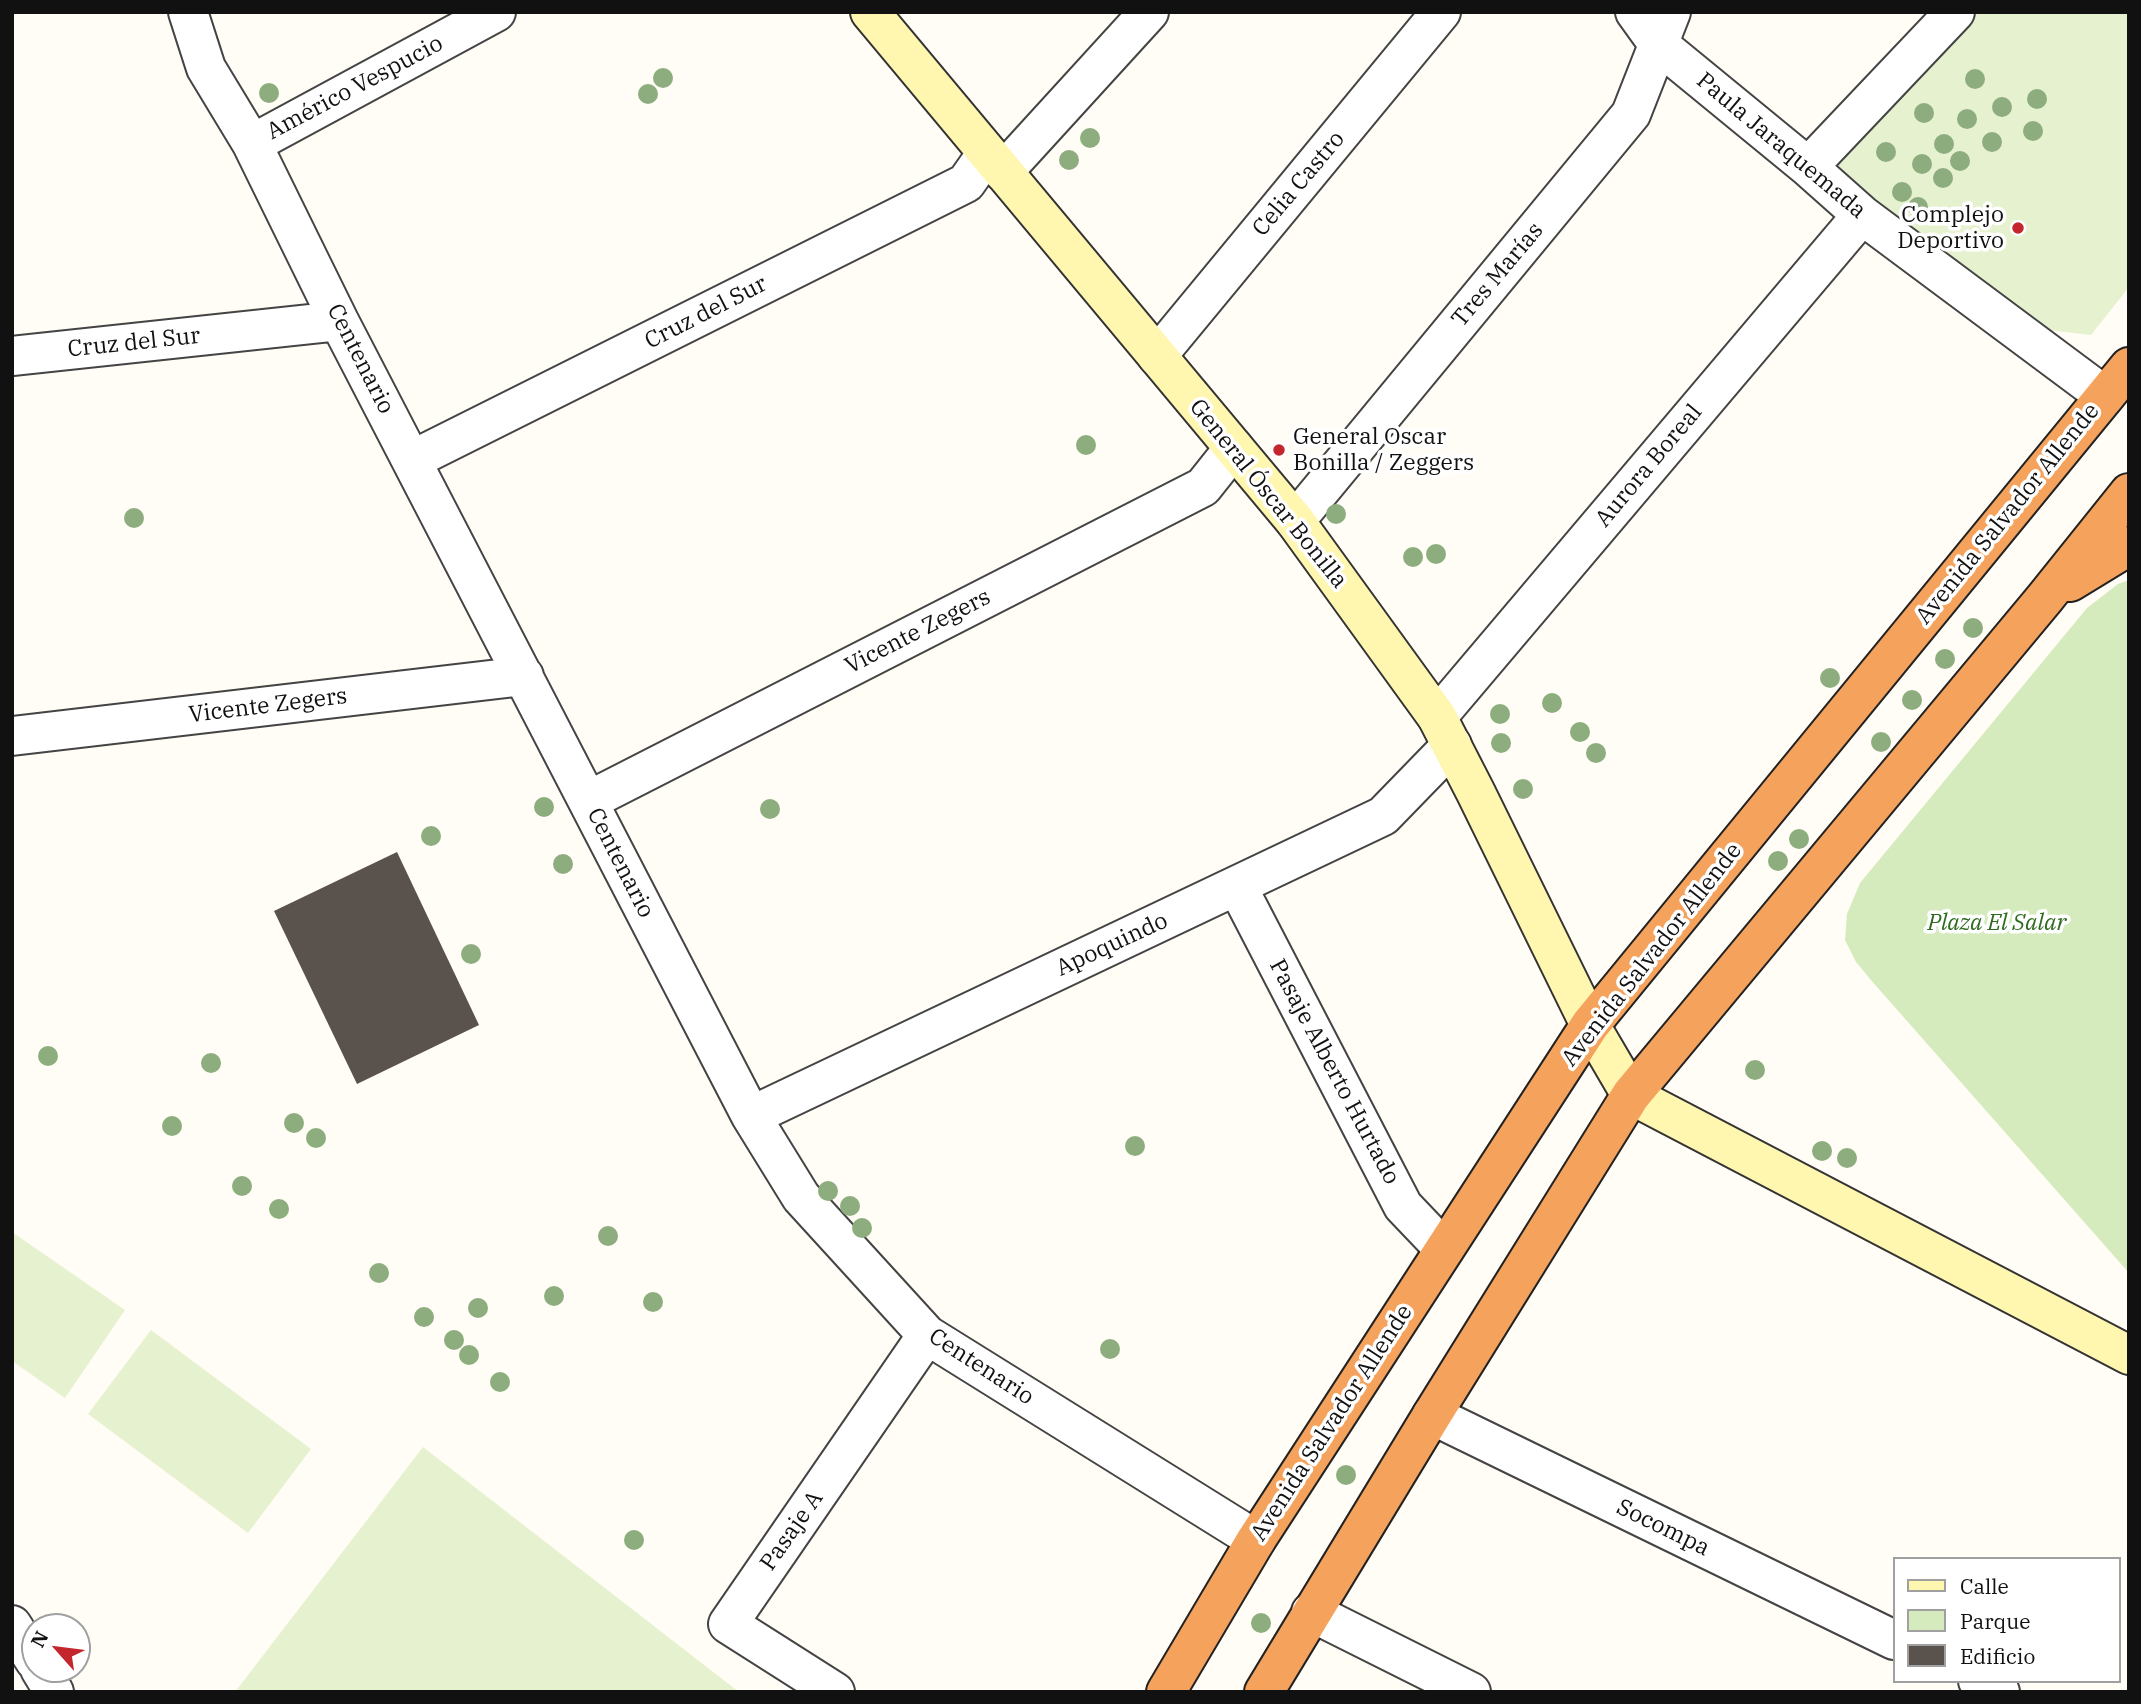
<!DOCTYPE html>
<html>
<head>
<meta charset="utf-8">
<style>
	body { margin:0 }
	#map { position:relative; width:2141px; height:1704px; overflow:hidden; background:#fffdf5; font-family:"IBM Plex Serif",serif }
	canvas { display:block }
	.frame { position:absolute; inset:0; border:14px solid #111; pointer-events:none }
	.legend { position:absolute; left:1893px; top:1557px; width:228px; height:126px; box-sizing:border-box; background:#fff; border:2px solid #a0a0a0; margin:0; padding:9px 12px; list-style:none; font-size:21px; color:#111 }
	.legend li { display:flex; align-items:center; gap:14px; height:35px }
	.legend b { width:35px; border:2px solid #a0a0a0 }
	.north { position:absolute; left:21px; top:1613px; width:70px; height:70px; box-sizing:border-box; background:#fff; border:2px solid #a0a0a0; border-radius:50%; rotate:298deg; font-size:19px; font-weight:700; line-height:28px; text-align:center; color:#111 }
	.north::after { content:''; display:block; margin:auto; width:24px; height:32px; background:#c4262e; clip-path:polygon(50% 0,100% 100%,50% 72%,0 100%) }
</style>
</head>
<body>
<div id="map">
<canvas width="2141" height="1704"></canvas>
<div class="frame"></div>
<ul class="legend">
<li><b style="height:9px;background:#fff6b0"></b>Calle</li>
<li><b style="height:19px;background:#d5ebbd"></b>Parque</li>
<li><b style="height:19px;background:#5a524d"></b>Edificio</li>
</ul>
<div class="north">N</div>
</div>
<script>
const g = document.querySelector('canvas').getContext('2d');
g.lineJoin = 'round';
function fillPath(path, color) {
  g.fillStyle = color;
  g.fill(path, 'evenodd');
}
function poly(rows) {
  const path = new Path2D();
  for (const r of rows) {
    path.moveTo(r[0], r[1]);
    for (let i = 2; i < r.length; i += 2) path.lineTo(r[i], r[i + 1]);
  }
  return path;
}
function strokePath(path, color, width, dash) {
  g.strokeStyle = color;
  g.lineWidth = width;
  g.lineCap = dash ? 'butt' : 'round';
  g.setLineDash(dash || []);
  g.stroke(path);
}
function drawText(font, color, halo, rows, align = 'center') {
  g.font = font + ' "IBM Plex Serif",serif';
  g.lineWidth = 7;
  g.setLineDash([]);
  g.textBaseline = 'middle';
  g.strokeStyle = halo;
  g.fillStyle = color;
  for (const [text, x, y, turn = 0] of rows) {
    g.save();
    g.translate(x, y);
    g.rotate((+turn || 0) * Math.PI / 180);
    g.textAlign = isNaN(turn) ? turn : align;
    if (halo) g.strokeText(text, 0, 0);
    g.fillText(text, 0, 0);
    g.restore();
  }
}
const green = poly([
	[2129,580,2129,1273,1870,979,1856,962,1845,940,1847,914,1860,883,2087,608,2118,584]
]);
const pitch = poly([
	[1979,12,2129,12,2129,287,2091,335,2039,329,1829,169],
	[12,1232,125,1310,65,1398,12,1361],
	[151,1330,311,1449,248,1533,88,1414],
	[423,1447,739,1692,235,1692]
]);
const building = poly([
	[397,852,479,1025,357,1084,274,911]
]);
const street = poly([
	[188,12,206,68,252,144,339,321,751,1116,801,1197,927,1335,1256,1540],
	[1635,12,1658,44,1808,167,1862,215,2105,396],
	[252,144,496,12],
	[1808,167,1955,12],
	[1003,172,1149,12],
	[12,356,339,321],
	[1157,356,1441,12],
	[412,460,966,183,987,153],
	[1295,521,1631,114,1671,12],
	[1437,717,1862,215],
	[12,736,524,676],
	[588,801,1203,487,1234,448],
	[1237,886,1403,1206,1444,1249],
	[751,1116,1383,816,1452,745],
	[1432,1415,1894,1640],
	[1311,1612,1471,1692],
	[12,1625,35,1661],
	[40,1669,54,1692],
	[1978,1681,2000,1692],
	[835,1692,728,1624,927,1335]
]);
const secondary = poly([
	[870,12,1295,521,1437,717,1476,793,1590,1025,1631,1095,2129,1355]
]);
const highway = poly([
	[2070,582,2129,546],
	[1166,1692,1256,1540,1590,1025,2129,367],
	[1264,1692,1432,1415,1631,1095,2045,598,2129,493]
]);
const trees = [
	[663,78],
	[1975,79],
	[269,93],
	[648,94],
	[2037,99],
	[2002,107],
	[1924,113],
	[1967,119],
	[2033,131],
	[1090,138],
	[1992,142],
	[1944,144],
	[1886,152],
	[1069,160],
	[1960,161],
	[1922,164],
	[1943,178],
	[1902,192],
	[1918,207],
	[1086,445],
	[1336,514],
	[134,518],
	[1436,554],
	[1413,557],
	[1973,628],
	[1945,659],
	[1830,678],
	[1912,700],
	[1552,703],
	[1500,714],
	[1580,732],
	[1881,742],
	[1501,743],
	[1596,753],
	[1523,789],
	[544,807],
	[770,809],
	[431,836],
	[1799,839],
	[1778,861],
	[563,864],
	[471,954],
	[48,1056],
	[211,1063],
	[1755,1070],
	[294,1123],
	[172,1126],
	[316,1138],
	[1135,1146],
	[1822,1151],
	[1847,1158],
	[242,1186],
	[828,1191],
	[850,1206],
	[279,1209],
	[862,1228],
	[608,1236],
	[379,1273],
	[554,1296],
	[653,1302],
	[478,1308],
	[424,1317],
	[454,1340],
	[1110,1349],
	[469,1355],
	[500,1382],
	[1346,1475],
	[634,1540],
	[1261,1623]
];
const markers = [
	[2018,228,7,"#c4262e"],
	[1279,450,7,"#c4262e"]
];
const streetNames = [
	["Américo Vespucio",355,88,-28],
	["Paula Jaraquemada",1781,146,40],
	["Celia Castro",1299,184,-50],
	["Tres Marías",1498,275,-50],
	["Cruz del Sur",706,313,-27],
	["Cruz del Sur",134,343,-6],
	["Centenario",360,359,63],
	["Aurora Boreal",1649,466,-50],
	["General Óscar Bonilla",1268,494,51],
	["Avenida Salvador Allende",2008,514,-51],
	["Vicente Zegers",918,632,-27],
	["Vicente Zegers",268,706,-7],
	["Centenario",620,863,63],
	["Apoquindo",1112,945,-25],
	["Avenida Salvador Allende",1652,955,-52],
	["Pasaje Alberto Hurtado",1334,1072,62],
	["Centenario",981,1367,33],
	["Avenida Salvador Allende",1332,1423,-57],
	["Socompa",1663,1528,26],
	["Pasaje A",792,1531,-55]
];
const poiNames = [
	["Complejo",2004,215],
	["Deportivo",2004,241],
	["General Oscar",1293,437,"left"],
	["Bonilla / Zeggers",1293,463,"left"]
];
const parkNames = [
	["Plaza El Salar",1997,923]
];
fillPath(green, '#d5ebbd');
fillPath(pitch, '#e6f2cf');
fillPath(building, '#5a524d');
strokePath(street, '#444', 42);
strokePath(secondary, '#333', 42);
strokePath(highway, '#222', 42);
strokePath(street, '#fff', 38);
strokePath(secondary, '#fff6b0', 38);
strokePath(highway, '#f5a25d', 38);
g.fillStyle = '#8dad7f';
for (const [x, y] of trees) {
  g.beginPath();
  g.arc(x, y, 10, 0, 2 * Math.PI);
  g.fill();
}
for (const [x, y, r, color] of markers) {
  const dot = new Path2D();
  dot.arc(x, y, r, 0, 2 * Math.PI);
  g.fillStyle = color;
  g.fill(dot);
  strokePath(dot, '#fff', 2.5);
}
drawText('23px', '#111', '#fff', streetNames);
drawText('23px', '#111', '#fff', poiNames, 'right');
drawText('italic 23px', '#2f6b1f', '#fff', parkNames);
</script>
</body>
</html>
